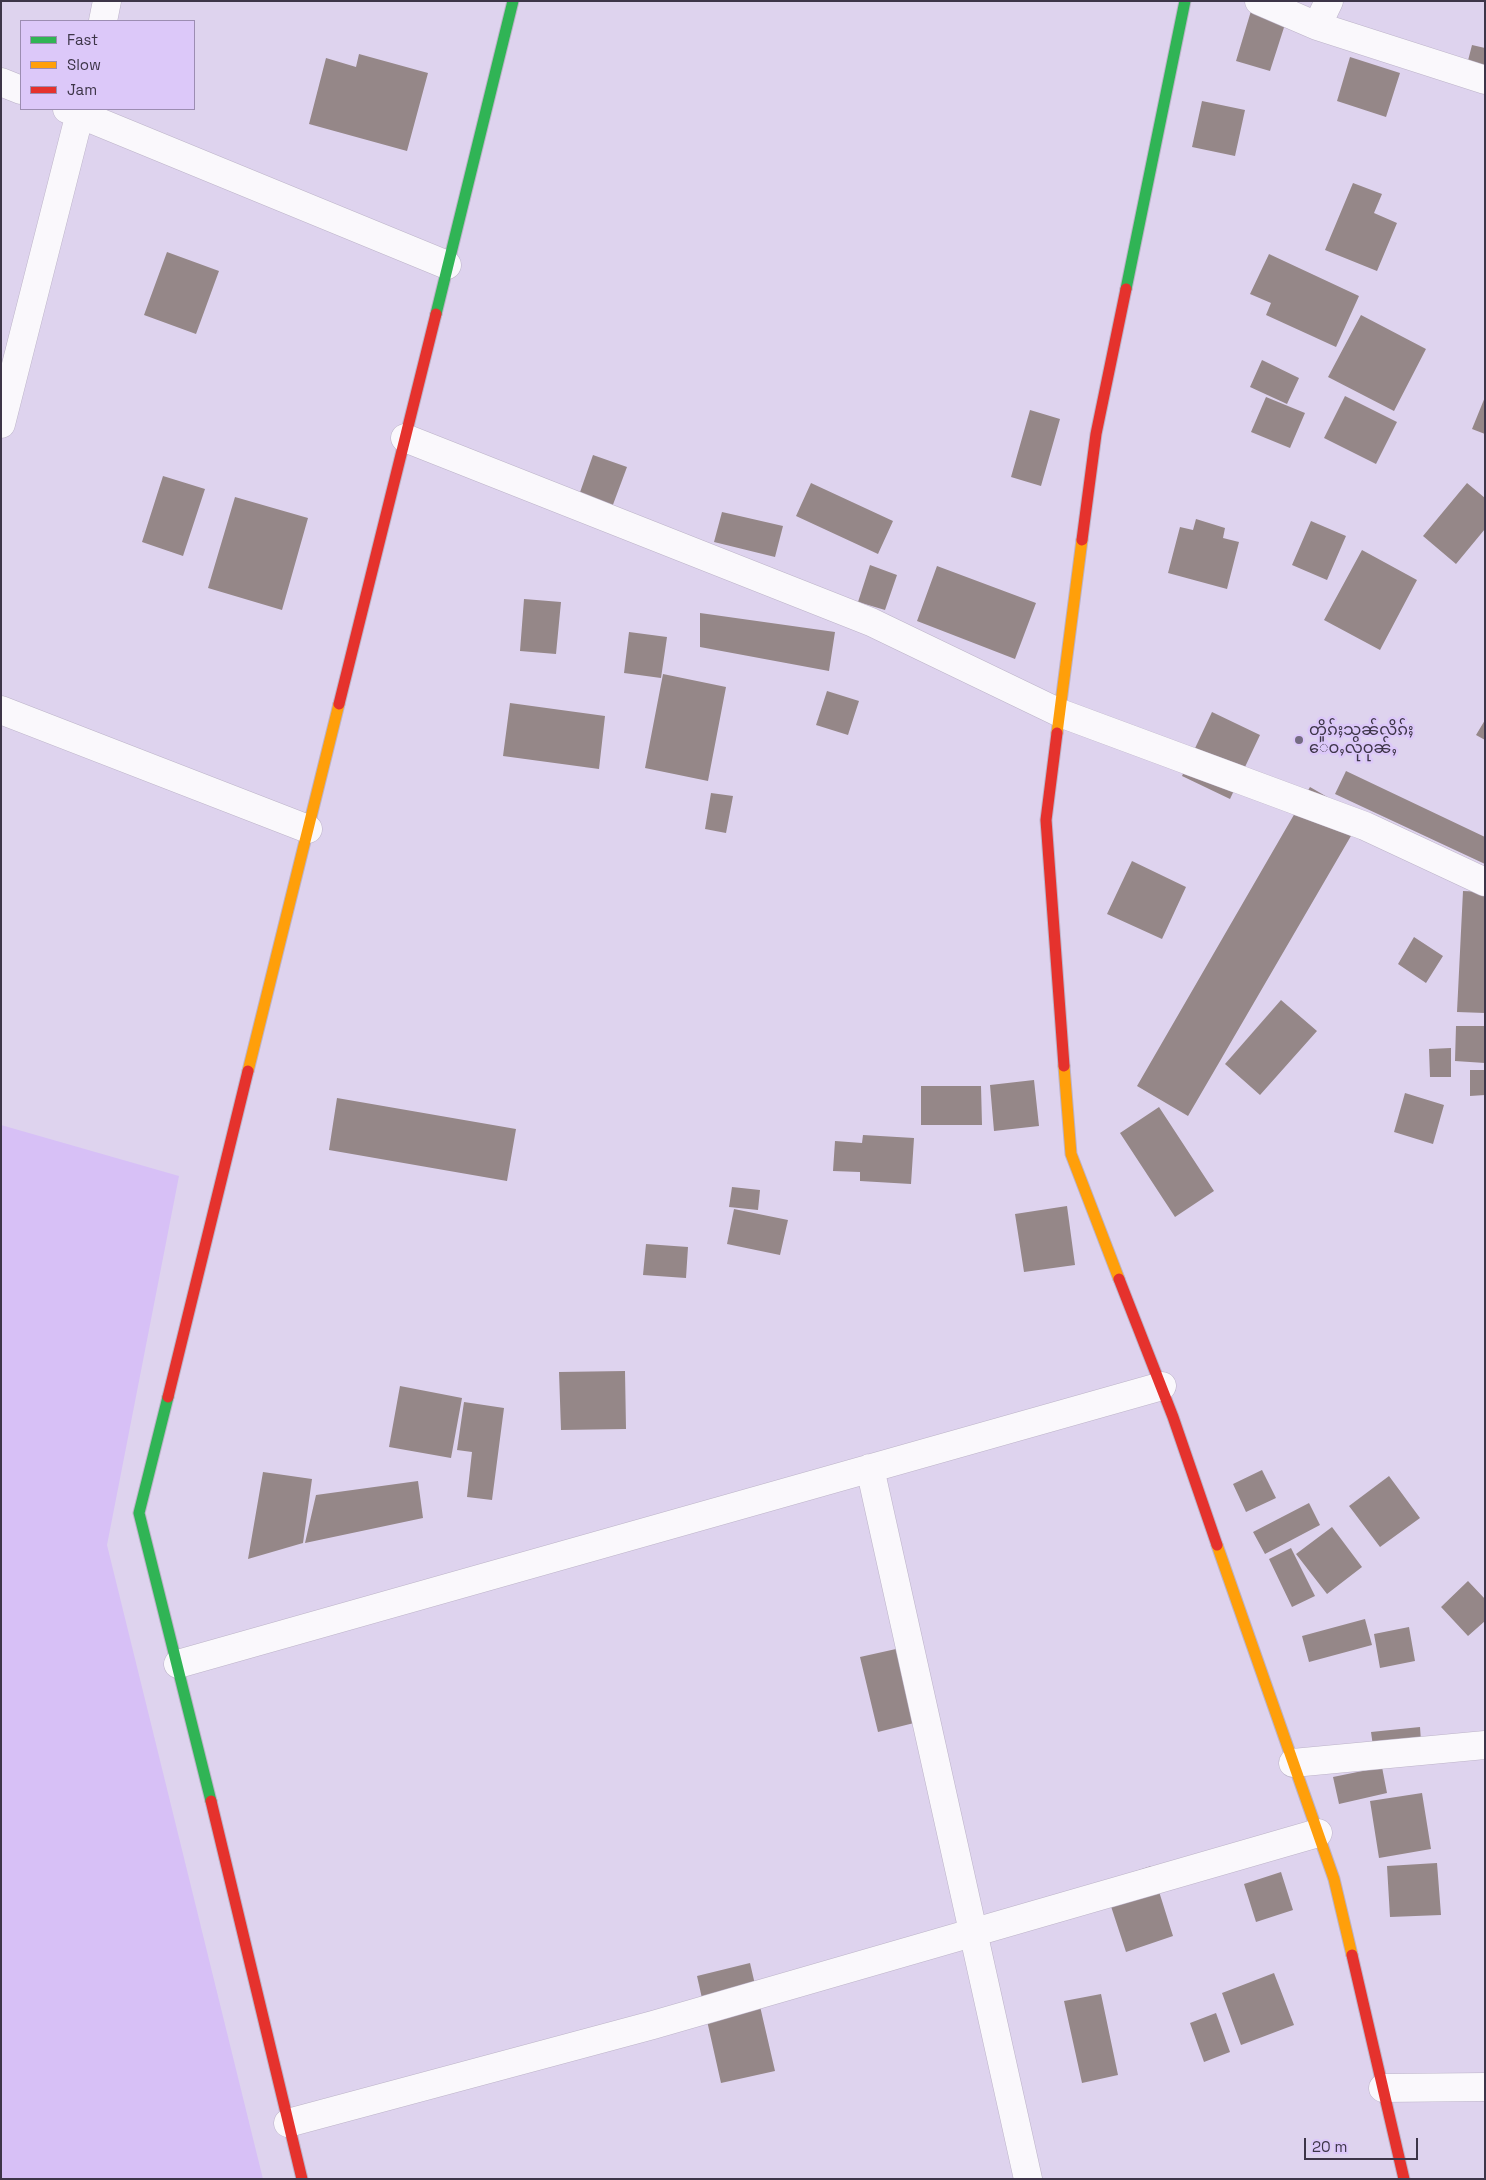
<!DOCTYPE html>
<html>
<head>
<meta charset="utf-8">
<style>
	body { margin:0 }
	#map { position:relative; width:1486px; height:2180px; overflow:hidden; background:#ded3ee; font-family:"Space Grotesk",sans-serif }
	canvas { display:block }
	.frame { position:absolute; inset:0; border:2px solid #3d3548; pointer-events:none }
	.legend { position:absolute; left:20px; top:20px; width:175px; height:90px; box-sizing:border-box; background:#dcc8f9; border:1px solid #9c8db2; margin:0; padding:6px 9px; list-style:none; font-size:15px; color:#3d3548 }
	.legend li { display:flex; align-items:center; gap:10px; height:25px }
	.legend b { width:25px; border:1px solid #9c8db2 }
	.scale { position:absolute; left:1304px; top:2138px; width:114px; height:22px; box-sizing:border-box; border:2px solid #3d3548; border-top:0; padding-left:6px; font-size:15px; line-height:18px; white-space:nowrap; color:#3d3548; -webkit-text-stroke:4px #dcc8f9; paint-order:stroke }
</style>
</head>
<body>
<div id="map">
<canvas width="1486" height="2180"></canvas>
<div class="frame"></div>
<ul class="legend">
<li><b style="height:6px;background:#30b455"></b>Fast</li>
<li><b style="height:6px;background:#ff9f0a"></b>Slow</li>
<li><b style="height:6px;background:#e5322d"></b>Jam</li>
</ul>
<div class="scale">20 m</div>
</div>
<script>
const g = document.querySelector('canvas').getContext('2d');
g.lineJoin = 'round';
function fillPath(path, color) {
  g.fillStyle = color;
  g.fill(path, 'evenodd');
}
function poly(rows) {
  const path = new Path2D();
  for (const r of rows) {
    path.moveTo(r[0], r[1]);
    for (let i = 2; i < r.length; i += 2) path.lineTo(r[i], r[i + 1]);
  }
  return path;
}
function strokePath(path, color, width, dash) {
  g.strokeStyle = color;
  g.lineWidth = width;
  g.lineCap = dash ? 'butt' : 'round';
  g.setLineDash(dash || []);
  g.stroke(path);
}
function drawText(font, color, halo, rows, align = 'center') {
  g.font = font + ' "Space Grotesk","Noto Sans Myanmar",sans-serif';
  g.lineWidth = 5;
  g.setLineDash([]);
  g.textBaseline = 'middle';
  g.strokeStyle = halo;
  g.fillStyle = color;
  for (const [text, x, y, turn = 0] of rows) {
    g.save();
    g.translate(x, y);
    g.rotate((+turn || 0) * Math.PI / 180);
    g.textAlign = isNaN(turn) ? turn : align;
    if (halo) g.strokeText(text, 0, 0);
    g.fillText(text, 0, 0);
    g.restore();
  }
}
const green = poly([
	[1,1125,179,1176,107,1545,263,2179,1,2179]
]);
const building = poly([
	[1254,1,1288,15,1270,71,1236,61],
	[1472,45,1485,48,1485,86,1463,80],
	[359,54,428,73,407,151,309,124,326,58,356,67],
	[1350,57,1400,73,1386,117,1337,101],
	[1202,101,1245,110,1235,156,1192,147],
	[1353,183,1382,194,1374,213,1397,223,1377,271,1325,250],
	[167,252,219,271,196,334,144,315],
	[1269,254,1359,296,1336,347,1266,315,1271,303,1250,294],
	[1361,315,1426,349,1394,411,1328,377],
	[1262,360,1299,378,1287,404,1250,387],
	[1345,396,1397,422,1376,464,1324,438],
	[1266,397,1305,413,1290,448,1251,432],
	[1485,397,1485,434,1472,429],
	[1030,410,1060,419,1041,486,1011,477],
	[593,455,627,467,611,510,578,498],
	[163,476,205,489,183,556,142,542],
	[811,483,893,521,878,554,796,516],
	[1467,483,1485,498,1485,529,1456,564,1423,536],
	[235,497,308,518,282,610,208,588],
	[722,512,783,526,775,557,714,542],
	[1196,519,1225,528,1223,538,1239,542,1227,589,1168,573,1180,527,1193,530],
	[1311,521,1346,536,1327,580,1292,565],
	[1362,550,1417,580,1380,650,1324,620],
	[870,565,897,575,885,610,858,602],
	[937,566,1036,603,1015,659,917,621],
	[524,599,561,602,556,654,520,651],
	[700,613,835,632,829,671,700,647],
	[629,632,667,637,661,678,624,673],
	[663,674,726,687,708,781,645,768],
	[827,691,859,701,848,735,816,725],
	[510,703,605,716,599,769,503,756],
	[1212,712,1260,735,1230,799,1182,776],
	[1485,720,1485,740,1476,735],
	[1346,771,1485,837,1485,864,1335,794],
	[1310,787,1362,817,1188,1116,1137,1086],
	[711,793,733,796,726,833,705,829],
	[1132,861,1186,887,1162,939,1107,914],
	[1463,891,1485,892,1485,1013,1457,1012],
	[1414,937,1443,956,1426,983,1398,964],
	[1281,1000,1317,1031,1260,1095,1225,1064],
	[1456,1026,1485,1026,1485,1063,1455,1061],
	[1451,1048,1451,1077,1430,1077,1429,1049],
	[1470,1070,1485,1070,1485,1095,1470,1096],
	[1034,1080,1039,1126,994,1131,990,1085],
	[921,1086,981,1086,982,1125,921,1125],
	[1405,1093,1444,1105,1433,1144,1394,1132],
	[337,1098,516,1129,507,1181,329,1150],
	[1159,1107,1214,1191,1175,1217,1120,1133],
	[863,1135,914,1138,911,1184,860,1181,860,1172,833,1171,835,1141,862,1143],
	[732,1187,760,1190,758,1210,729,1207],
	[1067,1206,1075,1265,1024,1272,1015,1214],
	[734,1209,788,1220,780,1255,727,1244],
	[646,1244,688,1247,686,1278,643,1275],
	[625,1371,626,1429,561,1430,559,1372],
	[400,1386,462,1398,451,1458,389,1447],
	[464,1402,504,1408,492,1500,467,1497,472,1452,457,1450],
	[1262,1470,1276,1498,1246,1512,1233,1484],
	[263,1472,312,1479,303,1543,248,1559],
	[1389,1476,1420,1518,1380,1547,1349,1506],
	[418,1481,423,1518,305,1543,316,1495],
	[1309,1503,1320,1525,1265,1554,1253,1532],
	[1332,1527,1362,1567,1327,1594,1296,1554],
	[1291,1548,1315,1596,1292,1607,1269,1559],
	[1468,1581,1485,1599,1485,1621,1468,1636,1441,1607],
	[1365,1619,1372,1645,1309,1662,1302,1636],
	[1409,1627,1415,1661,1380,1668,1374,1634],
	[896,1649,914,1723,878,1732,860,1657],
	[1420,1727,1422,1755,1375,1760,1371,1732],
	[1382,1767,1387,1793,1339,1804,1333,1777],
	[1422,1793,1431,1849,1379,1858,1370,1801],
	[1437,1863,1441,1915,1390,1917,1387,1866],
	[1151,1866,1173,1936,1126,1952,1103,1882],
	[1281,1872,1293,1910,1256,1922,1244,1884],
	[750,1963,775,2071,721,2083,697,1976],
	[1274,1973,1294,2025,1241,2045,1222,1993],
	[1101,1994,1118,2075,1082,2083,1064,2001],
	[1216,2013,1230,2052,1204,2062,1190,2023]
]);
const street = poly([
	[1259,1,1317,26,1485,80],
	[103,21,107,1],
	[1317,26,1329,1],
	[1,82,21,90],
	[67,109,447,265],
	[1,424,81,109],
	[405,438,871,622,1060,713,1365,826,1485,882],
	[1,710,308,829],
	[870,1468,1028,2179],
	[178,1664,1162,1386],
	[1293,1763,1485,1745],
	[1383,2088,1485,2087],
	[288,2123,653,2025,1318,1833]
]);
const fast = poly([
	[1126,289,1185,1],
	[436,314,513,1],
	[168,1397,139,1513,211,1801]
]);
const slow = poly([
	[1057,733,1082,540],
	[1064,1066,1071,1154,1119,1279],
	[248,1071,339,704],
	[1217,1545,1334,1879,1352,1955]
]);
const jam = poly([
	[1082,540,1096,434,1126,289],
	[339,704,436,314],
	[1057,733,1046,820,1064,1066],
	[1119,1279,1173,1417,1217,1545],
	[168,1397,248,1071],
	[211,1801,302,2179],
	[1352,1955,1404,2179]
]);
const markers = [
	[1299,740,5,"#756c82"]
];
const poiNames = [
	["တိူၵ်ႈသွၼ်လိၵ်ႈ",1309,731],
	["ေဝႇလုဝုၼ်ႇ",1309,749]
];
fillPath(green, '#d7c0f6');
fillPath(building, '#958788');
strokePath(street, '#bcb3c8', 29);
strokePath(fast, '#bcb3c8', 13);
strokePath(slow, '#bcb3c8', 13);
strokePath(jam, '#bcb3c8', 13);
strokePath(street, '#faf8fc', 28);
strokePath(fast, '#30b455', 11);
strokePath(slow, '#ff9f0a', 11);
strokePath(jam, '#e5322d', 11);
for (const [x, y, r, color] of markers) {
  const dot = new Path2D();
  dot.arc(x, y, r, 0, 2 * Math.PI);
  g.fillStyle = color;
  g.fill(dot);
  strokePath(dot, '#dcc8f9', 2);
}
drawText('16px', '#3d3548', '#dcc8f9', poiNames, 'left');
</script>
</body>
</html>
